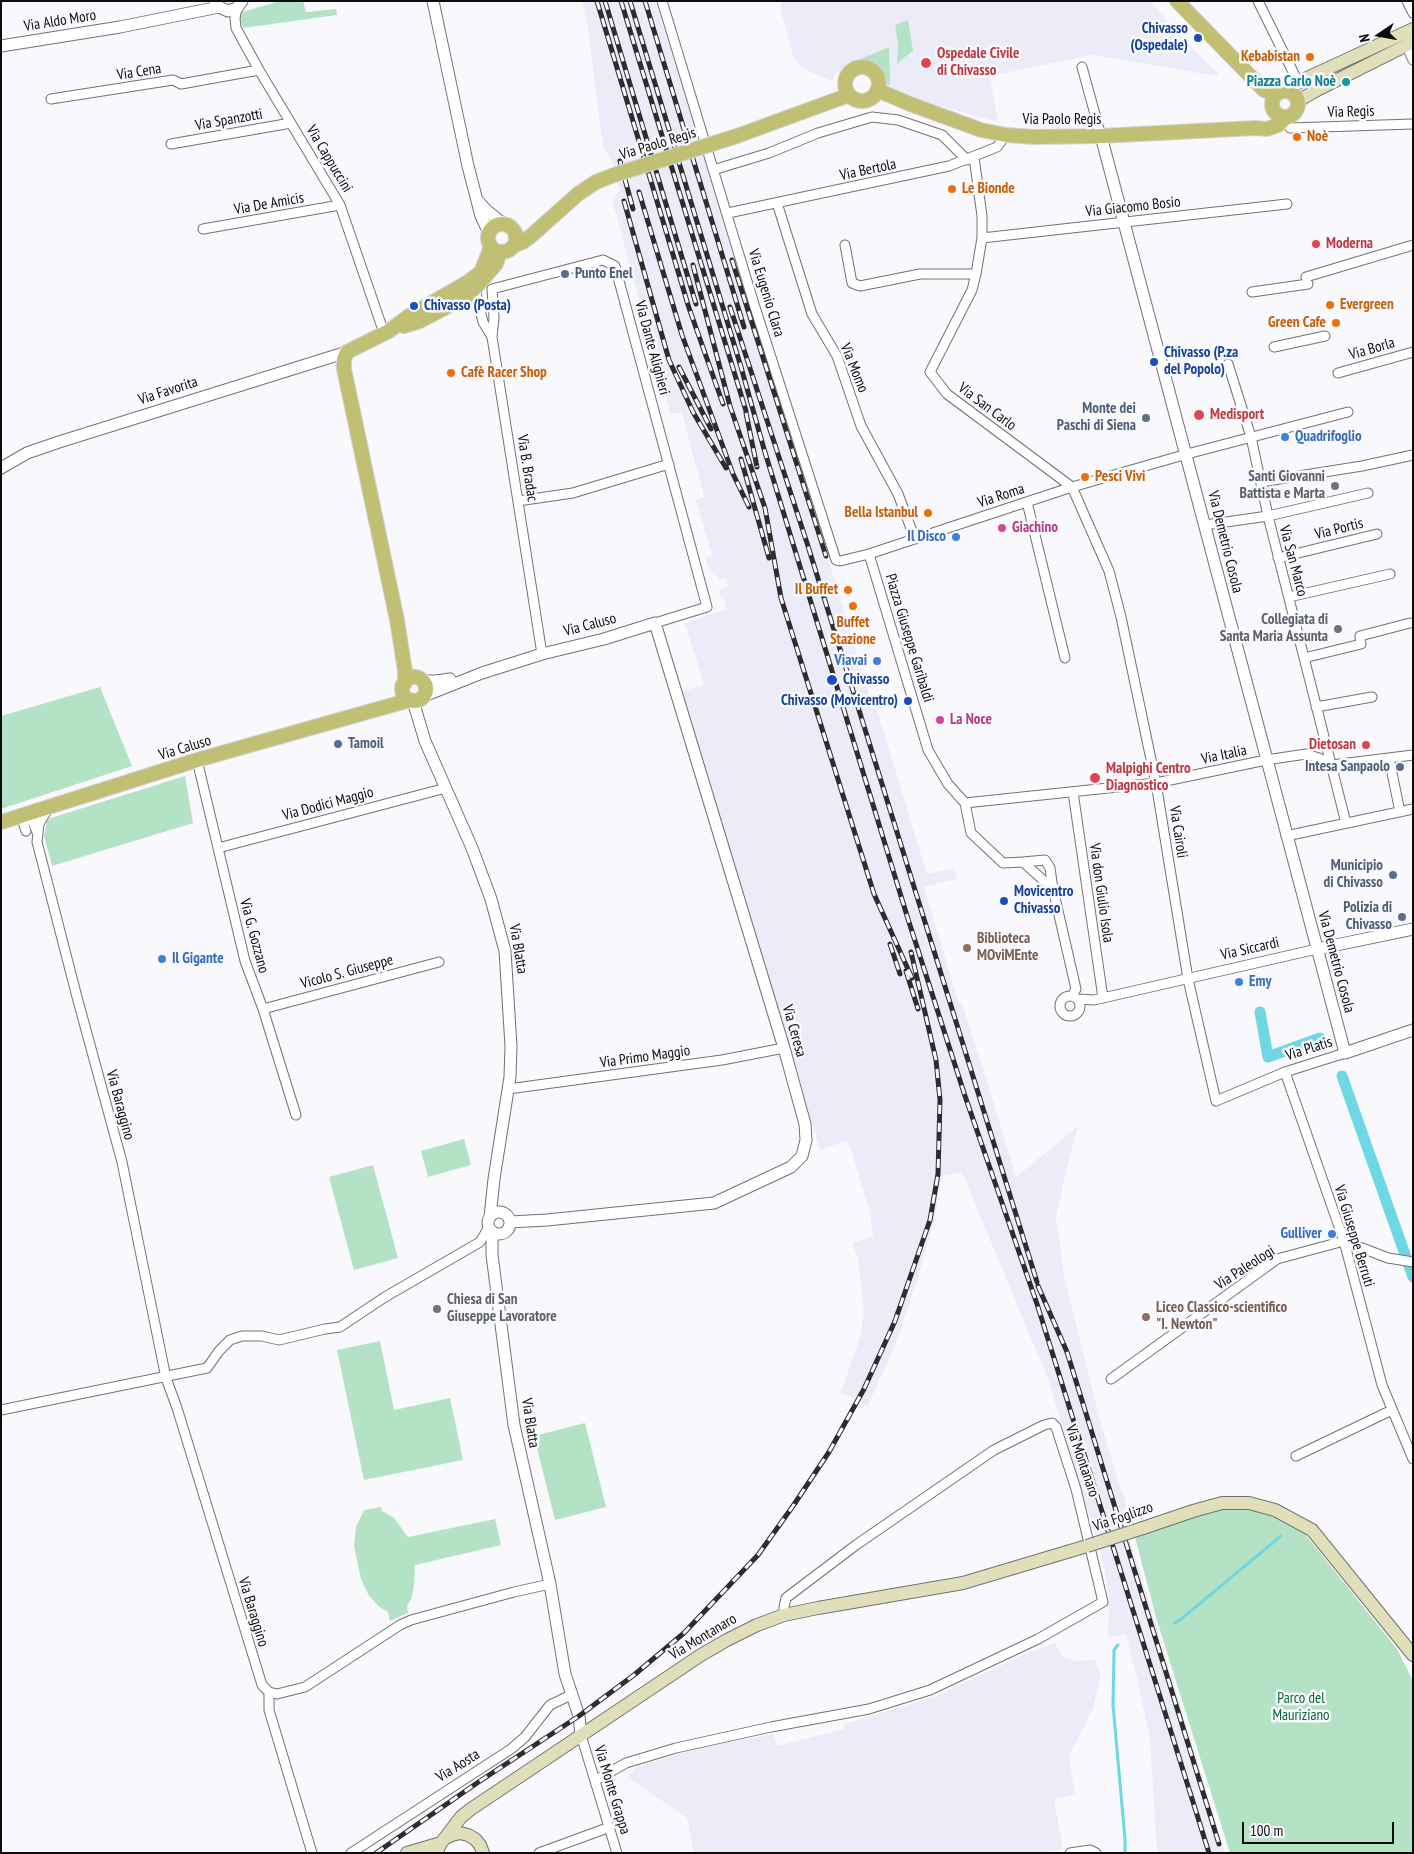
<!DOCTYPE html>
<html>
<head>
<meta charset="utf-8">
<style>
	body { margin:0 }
	#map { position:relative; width:1414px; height:1854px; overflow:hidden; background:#f9f9fd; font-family:"PT Sans Narrow",sans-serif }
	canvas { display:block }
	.frame { position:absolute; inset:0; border:2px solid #0c0c0e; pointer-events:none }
	.north { position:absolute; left:1354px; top:10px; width:50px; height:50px; -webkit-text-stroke:4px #f9f9fd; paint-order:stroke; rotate:258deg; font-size:14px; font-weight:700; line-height:20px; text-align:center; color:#0c0c0e }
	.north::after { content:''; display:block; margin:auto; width:18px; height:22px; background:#0c0c0e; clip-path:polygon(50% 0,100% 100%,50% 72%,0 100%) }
	.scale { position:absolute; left:1242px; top:1822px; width:152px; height:22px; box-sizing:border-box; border:2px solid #0c0c0e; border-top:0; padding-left:6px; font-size:15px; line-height:18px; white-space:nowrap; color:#0c0c0e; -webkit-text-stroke:4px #f9f9fd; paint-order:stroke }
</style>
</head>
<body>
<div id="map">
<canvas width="1414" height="1854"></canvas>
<div class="frame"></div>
<div class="north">N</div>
<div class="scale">100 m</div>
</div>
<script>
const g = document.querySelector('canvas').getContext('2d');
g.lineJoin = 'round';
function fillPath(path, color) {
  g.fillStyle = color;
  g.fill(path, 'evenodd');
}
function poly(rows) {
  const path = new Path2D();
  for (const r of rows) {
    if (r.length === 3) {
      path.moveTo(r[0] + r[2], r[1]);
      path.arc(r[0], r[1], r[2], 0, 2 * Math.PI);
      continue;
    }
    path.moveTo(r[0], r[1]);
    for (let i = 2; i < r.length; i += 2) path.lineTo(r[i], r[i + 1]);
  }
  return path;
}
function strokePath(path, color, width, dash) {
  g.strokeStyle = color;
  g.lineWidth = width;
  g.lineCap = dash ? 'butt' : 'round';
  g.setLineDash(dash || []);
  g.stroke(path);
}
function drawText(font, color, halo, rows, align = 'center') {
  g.font = font + ' "PT Sans Narrow",sans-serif';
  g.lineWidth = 5;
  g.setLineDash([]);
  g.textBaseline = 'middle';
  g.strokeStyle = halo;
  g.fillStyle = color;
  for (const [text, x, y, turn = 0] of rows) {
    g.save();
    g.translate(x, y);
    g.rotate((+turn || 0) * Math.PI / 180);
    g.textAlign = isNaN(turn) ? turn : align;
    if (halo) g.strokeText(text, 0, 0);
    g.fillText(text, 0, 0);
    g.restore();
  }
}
const built = poly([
	[582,1,656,1,800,466,871,701,883,698,886,708,877,710,927,874,954,868,957,879,924,887,958,1001,962,1004,988,1084,1016,1177,1078,1126,1064,1180,1056,1217,1064,1275,1099,1416,1122,1494,1124,1494,1126,1504,1124,1524,1138,1565,1225,1853,1157,1853,1150,1739,1137,1678,1126,1635,1108,1636,1109,1596,1103,1561,1048,1379,962,1172,942,1176,935,1217,920,1271,895,1346,867,1407,841,1392,860,1337,864,1312,858,1260,853,1243,873,1236,870,1213,851,1149,846,1141,820,1150,680,692,704,685,685,623,726,609,723,596,720,596,719,590,728,586,725,578,718,580,715,572,711,573,705,558,712,555,696,500,704,497,682,413,670,413,612,200,620,190,613,164,604,148,600,127,588,28],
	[782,1,1150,1,1182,38,1218,73,1217,76,1092,55,990,76,998,122,910,98,884,87,876,71,870,66,854,65,848,71,835,73,832,81,808,71,800,66,793,57,780,7],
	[1055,1643,1062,1655,1067,1659,1077,1661,1095,1660,1101,1673,1093,1709,1069,1756,1075,1794,1054,1799,1063,1849,1043,1853,694,1853,687,1818,627,1777,636,1767,702,1747,774,1734,777,1746,844,1729,844,1724,934,1697,1027,1653]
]);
const green = poly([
	[280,1,303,1,306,12,336,9,337,15,243,28,239,13],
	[908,20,913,51,902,59,897,65,898,45,895,25],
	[889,47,890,85,885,84,877,69,871,65,861,62,853,64,842,72,846,65],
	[100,687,132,766,1,809,1,716],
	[185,776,193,823,52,866,44,836,47,821,51,818],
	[464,1139,471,1165,428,1177,421,1151],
	[373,1165,398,1258,354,1270,329,1177],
	[380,1341,394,1410,450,1398,463,1460,364,1480,337,1350],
	[585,1423,606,1507,555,1520,534,1436],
	[381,1507,382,1511,394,1518,408,1537,495,1519,501,1545,415,1565,414,1586,411,1599,407,1606,408,1613,390,1621,388,1612,378,1606,368,1594,361,1579,354,1546,356,1527,364,1510],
	[1213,1508,1258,1509,1305,1534,1397,1649,1413,1681,1413,1853,1230,1853,1157,1621,1135,1537]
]);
const stream = poly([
	[1174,1623,1180,1620,1281,1536],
	[1118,1645,1114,1650,1113,1705,1125,1839,1125,1853]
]);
const canal = poly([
	[1260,1012,1268,1057,1320,1038],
	[1342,1076,1413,1277]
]);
const minor = poly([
	[662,1,754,304,836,560,840,561,869,554,1072,487,1187,454,1348,412],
	[1258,1,1298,82],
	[1407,1,1413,13],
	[237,8,235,18,236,28,259,70,340,205,384,333],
	[1406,45,1413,60],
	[1082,67,1101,136],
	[51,99,173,80,181,84,259,70],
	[1290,128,1413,124],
	[171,144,291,123],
	[974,157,982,216,982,238,976,274,972,290,930,372,947,394,1072,487,1109,571,1121,617,1156,783,1188,979,1216,1101,1285,1072,1345,1053],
	[713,170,769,153,818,133,872,117,898,120,942,135,967,160],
	[777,203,812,314,837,356,861,426,898,494,915,539],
	[728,213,949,166,997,147,1006,135],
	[203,229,340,205],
	[982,238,1287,204],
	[845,245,852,283,860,286,920,274,976,274],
	[1306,277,1413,245],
	[475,289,483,322,492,337,542,654],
	[1252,292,1308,284],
	[492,337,494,318,492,289,603,260,615,266,707,607,655,623],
	[1274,347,1325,336],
	[1228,364,1251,437,1268,516,1346,823],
	[1338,373,1413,352],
	[1261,482,1362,466,1413,455],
	[518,501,573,493,669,464],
	[1027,502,1065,658],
	[1205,525,1268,516,1368,493],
	[869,554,928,750,948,784,965,803,1156,783,1266,760,1306,754,1319,758,1332,765],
	[1278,558,1377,534],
	[1289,597,1390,574],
	[1304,658,1361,644,1360,636,1410,623],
	[1316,707,1372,697],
	[1389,758,1400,812],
	[197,760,245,961,263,1009,296,1115],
	[1332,765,1413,755],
	[1073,792,1103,998],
	[965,803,971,833,1003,863,1023,862,1053,889,1076,989,1072,996],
	[49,807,39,824,37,842,77,997,122,1162,166,1378,177,1408,262,1685,269,1692,277,1694,305,1687,400,1625,411,1620,514,1592,550,1584],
	[26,831,24,825,25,815,33,822,37,832],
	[1286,836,1413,809],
	[218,848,446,788],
	[1023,862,1045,860,1050,868,1053,889],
	[1070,1006,10],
	[1078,999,1094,1000,1317,949],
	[263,1009,439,962],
	[1285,1072,1344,1241,1382,1385,1413,1459],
	[508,1089,722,1060,784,1048],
	[1111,1379,1277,1259,1344,1241,1388,1258,1413,1262],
	[1,1410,207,1368,219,1351,230,1340,242,1336,262,1336,279,1340,325,1329,340,1327,385,1297,480,1242,489,1227],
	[1296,1456,1392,1410],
	[269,1692,269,1710,312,1853],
	[581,1735,617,1853],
	[596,1780,626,1763,676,1748,771,1727,869,1709,930,1690,1038,1639,1103,1602,1076,1489,1056,1427,1052,1423,1044,1425,994,1450,856,1545,786,1598,784,1607,784,1615],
	[351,1853,511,1749,525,1737,550,1705,571,1695],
	[539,1853,610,1827],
	[1070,1853,1090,1850,1096,1853]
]);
const tertiary = poly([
	[215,1,219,7,228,11,237,8,242,1],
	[433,1,468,166,481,216,489,233],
	[1,46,120,27,219,7],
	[1101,136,1345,1053,1413,1030],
	[478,201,486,210,505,225],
	[1,468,27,453,59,442,347,352],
	[423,681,436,681,450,679],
	[424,696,482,673,542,654,604,639,655,623,784,1048,805,1124,806,1140,802,1156,791,1167,714,1203,547,1220,510,1222],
	[413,701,425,741,472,848,491,899,505,951,511,1046,510,1077,494,1179,490,1217],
	[1317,949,1413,929],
	[499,1223,11],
	[492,1231,492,1255,514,1425,550,1584,565,1674,579,1716,581,1735]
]);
const secondary = poly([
	[1289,90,1293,86,1307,78,1413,29],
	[1298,103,1303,98,1317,90,1413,42],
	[1143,1528,1193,1511,1222,1503,1249,1503,1275,1510,1312,1530,1413,1655],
	[445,1838,461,1817,471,1809,701,1655,727,1640,757,1625,784,1615,818,1608,963,1583,1087,1546],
	[407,1853,441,1843],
	[436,1853,441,1843,445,1838,452,1835,460,1833,468,1835,475,1839,480,1845,483,1853]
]);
const primary = poly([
	[1177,1,1264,90,1275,94],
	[862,84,17],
	[877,90,910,104,981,130,1006,135,1035,137,1101,136,1255,128,1267,129,1278,125,1287,117],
	[1285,104,13],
	[737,136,849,95],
	[502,238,14],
	[514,245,523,242,532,235,578,194,596,182,614,175],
	[404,326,420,321,469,295,496,264,500,252],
	[414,689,12],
	[405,683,405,671,397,620,344,369,344,359,347,352,389,331,409,316,468,282,481,272,491,247],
	[1,822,197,760,410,700]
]);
const rail = poly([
	[597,1,689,308,723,404],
	[605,1,696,304],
	[621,1,746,411],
	[630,1,741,367,764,449,908,919,965,1096,1037,1304,1209,1853],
	[645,1,744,327],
	[620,161,633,209],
	[639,192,682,335,733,474,749,507],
	[624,201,669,360,693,412,726,468],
	[732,260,826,556],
	[693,265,730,406,765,508,781,598,874,894,912,978],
	[730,307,807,543,1037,1282],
	[679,367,711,429],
	[746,413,757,467],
	[741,459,769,558],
	[890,944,900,974],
	[906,971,918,1009],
	[1038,1286,1067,1352,1219,1844],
	[376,1853,477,1783,579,1716,634,1675,684,1633,758,1555,793,1506,829,1452,864,1389,895,1321,930,1220,938,1174,940,1100,936,1060,911,952]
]);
const secondaryBridge = poly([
	[1087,1546,1143,1528]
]);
const primaryBridge = poly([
	[614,175,737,136]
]);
const markers = [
	[1198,38,5,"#1a4fb4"],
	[1310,57,5,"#e8710a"],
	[926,63,6,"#e0444e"],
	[1346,82,5,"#0f9aa8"],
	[1297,137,5,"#e8710a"],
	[952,189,5,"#e8710a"],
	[1316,244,5,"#e0444e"],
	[565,274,5,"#5c6f8a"],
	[1330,305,5,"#e8710a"],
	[414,306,5,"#1a4fb4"],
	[1336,323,5,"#e8710a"],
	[1154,362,5,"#1a4fb4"],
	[451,373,5,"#e8710a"],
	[1199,415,6,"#e0444e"],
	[1146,418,5,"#5c6f8a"],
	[1285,437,5,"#3f7fe0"],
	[1085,477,5,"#e8710a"],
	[1335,486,5,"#6b7280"],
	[928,513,5,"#e8710a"],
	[1002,528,5,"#d1479c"],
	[956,537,5,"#3f7fe0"],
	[848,590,5,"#e8710a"],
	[853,606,5,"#e8710a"],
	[1338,629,5,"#6b7280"],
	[877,661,5,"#3f7fe0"],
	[832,680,6,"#1a4fb4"],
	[908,701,5,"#1a4fb4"],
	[940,720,5,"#d1479c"],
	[338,744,5,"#5c6f8a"],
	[1366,745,5,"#e0444e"],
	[1400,767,5,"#5c6f8a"],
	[1095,778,6,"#e0444e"],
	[1393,875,5,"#5c6f8a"],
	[1004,901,5,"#1a4fb4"],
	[1402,917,5,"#5c6f8a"],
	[967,948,5,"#8d6e63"],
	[162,959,5,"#3f7fe0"],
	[1239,982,5,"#3f7fe0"],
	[1332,1234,5,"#3f7fe0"],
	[437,1309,5,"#6b7280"],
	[1146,1317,5,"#8d6e63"]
];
const streetNames = [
	["Via Aldo Moro",60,21,-9],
	["Via Cena",139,72,-9],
	["Via Regis",1351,112,-2],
	["Via Spanzotti",229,120,-10],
	["Via Paolo Regis",1062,120],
	["Via Paolo Regis",658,144,-17],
	["Via Cappuccini",329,159,59],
	["Via Bertola",868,170,-12],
	["Via De Amicis",269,204,-10],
	["Via Giacomo Bosio",1133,207,-6],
	["Via Eugenio Clara",766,293,73],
	["Via Dante Alighieri",652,348,75],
	["Via Borla",1372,349,-16],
	["Via Momo",854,368,68],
	["Via Favorita",168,391,-18],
	["Via San Carlo",987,407,37],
	["Via B. Bradac",527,468,81],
	["Via Roma",1001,496,-18],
	["Via Portis",1339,529,-14],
	["Via Demetrio Cosola",1225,542,76],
	["Via San Marco",1293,561,75],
	["Via Caluso",590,625,-15],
	["Piazza Giuseppe Garibaldi",909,638,73],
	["Via Caluso",185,748,-17],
	["Via Italia",1224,755,-12],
	["Via Dodici Maggio",328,804,-15],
	["Via Cairoli",1178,832,81],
	["Via don Giulio Isola",1101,893,82],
	["Via G. Gozzano",254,936,75],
	["Via Blatta",518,949,80],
	["Via Siccardi",1250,949,-13],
	["Via Demetrio Cosola",1336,962,75],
	["Vicolo S. Giuseppe",347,972,-15],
	["Via Ceresa",794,1031,74],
	["Via Platis",1309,1049,-18],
	["Via Primo Maggio",645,1057,-8],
	["Via Baraggino",120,1105,75],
	["Via Giuseppe Berruti",1354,1236,73],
	["Via Paleologi",1245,1268,-33],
	["Via Blatta",530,1423,81],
	["Via Montanaro",1082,1461,71],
	["Via Foglizzo",1123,1517,-19],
	["Via Baraggino",253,1612,73],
	["Via Montanaro",703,1637,-31],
	["Via Aosta",458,1766,-32],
	["Via Monte Grappa",612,1790,73]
];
const transitNames = [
	["Chivasso",1188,29,"right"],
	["(Ospedale)",1188,46,"right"],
	["Chivasso (Posta)",424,306],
	["Chivasso (P.za",1164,353],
	["del Popolo)",1164,370],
	["Chivasso",843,680],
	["Chivasso (Movicentro)",898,701,"right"],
	["Movicentro",1014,892],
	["Chivasso",1014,909]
];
const healthNames = [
	["Ospedale Civile",937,54],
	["di Chivasso",937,71],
	["Moderna",1326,244],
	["Medisport",1210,415],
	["Dietosan",1356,745,"right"],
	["Malpighi Centro",1106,769],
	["Diagnostico",1106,786]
];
const foodNames = [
	["Kebabistan",1300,57,"right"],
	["Noè",1307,137],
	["Le Bionde",962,189],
	["Evergreen",1340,305],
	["Green Cafe",1326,323,"right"],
	["Cafè Racer Shop",461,373],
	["Pesci Vivi",1095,477],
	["Bella Istanbul",918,513,"right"],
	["Il Buffet",838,590,"right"],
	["Buffet",853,623,"center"],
	["Stazione",853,640,"center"]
];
const cultureNames = [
	["Piazza Carlo Noè",1336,82]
];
const serviceNames = [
	["Punto Enel",575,274,"left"],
	["Monte dei",1136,409],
	["Paschi di Siena",1136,426],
	["Tamoil",348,744,"left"],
	["Intesa Sanpaolo",1390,767],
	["Municipio",1383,866],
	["di Chivasso",1383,883],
	["Polizia di",1392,908],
	["Chivasso",1392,925]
];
const shopNames = [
	["Quadrifoglio",1295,437],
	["Il Disco",946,537,"right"],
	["Viavai",867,661,"right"],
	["Il Gigante",172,959],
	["Emy",1249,982],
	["Gulliver",1322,1234,"right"]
];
const worshipNames = [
	["Santi Giovanni",1325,477],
	["Battista e Marta",1325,494],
	["Collegiata di",1328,620],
	["Santa Maria Assunta",1328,637],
	["Chiesa di San",447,1300,"left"],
	["Giuseppe Lavoratore",447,1317,"left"]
];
const hotelNames = [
	["Giachino",1012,528],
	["La Noce",950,720]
];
const educationNames = [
	["Biblioteca",977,939],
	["MOviMEnte",977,956],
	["Liceo Classico-scientifico",1156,1308],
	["\"I. Newton\"",1156,1325]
];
const parkNames = [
	["Parco del",1301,1699],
	["Mauriziano",1301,1716]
];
fillPath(built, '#ececf8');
fillPath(green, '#b3e2c4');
strokePath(stream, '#6dd7e3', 3);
strokePath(canal, '#6dd7e3', 11);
strokePath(minor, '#727276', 11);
strokePath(tertiary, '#727276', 13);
strokePath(secondary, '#727276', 14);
strokePath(primary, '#d3d3d4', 16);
strokePath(minor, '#fff', 9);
strokePath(tertiary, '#fff', 11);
strokePath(secondary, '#e0dfb9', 12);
strokePath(primary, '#c0bf73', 14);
strokePath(rail, '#2d2d30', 5);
strokePath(rail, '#f9f9fd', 3, [9]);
strokePath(secondaryBridge, '#727276', 14, []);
strokePath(primaryBridge, '#d3d3d4', 16, []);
strokePath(secondaryBridge, '#e0dfb9', 12);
strokePath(primaryBridge, '#c0bf73', 14);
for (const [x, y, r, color] of markers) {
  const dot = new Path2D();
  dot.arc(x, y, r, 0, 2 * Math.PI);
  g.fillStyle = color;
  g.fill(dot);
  strokePath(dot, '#f9f9fd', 2);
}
drawText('15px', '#0c0c0e', '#f9f9fd', streetNames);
drawText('bold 15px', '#164399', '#f9f9fd', transitNames, 'left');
drawText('bold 15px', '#be3a42', '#f9f9fd', healthNames, 'left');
drawText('bold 15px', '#c56008', '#f9f9fd', foodNames, 'left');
drawText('bold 15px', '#0d838f', '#f9f9fd', cultureNames, 'right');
drawText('bold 15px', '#4e5e75', '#f9f9fd', serviceNames, 'right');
drawText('bold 15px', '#366cbe', '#f9f9fd', shopNames, 'left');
drawText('bold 15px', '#5b616d', '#f9f9fd', worshipNames, 'right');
drawText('bold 15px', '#b23c85', '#f9f9fd', hotelNames, 'left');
drawText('bold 15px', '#785e54', '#f9f9fd', educationNames, 'left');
drawText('15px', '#08643a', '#f9f9fd', parkNames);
</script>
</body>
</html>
